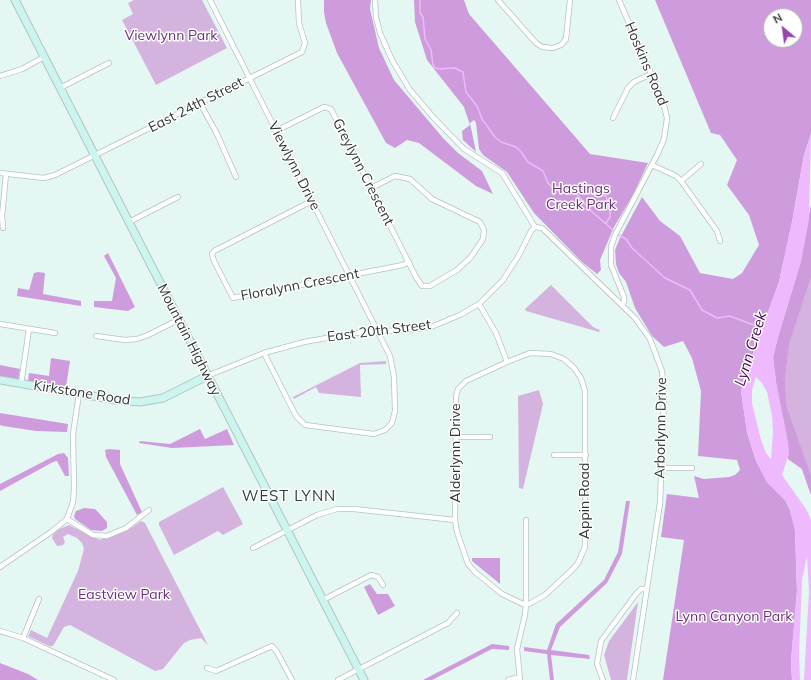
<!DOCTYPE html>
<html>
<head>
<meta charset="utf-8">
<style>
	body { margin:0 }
	#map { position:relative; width:811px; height:680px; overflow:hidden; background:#e5f7f3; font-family:Mulish,sans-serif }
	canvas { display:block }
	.north { position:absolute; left:763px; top:8px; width:40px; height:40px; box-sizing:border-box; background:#fff; border:1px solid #abaead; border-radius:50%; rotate:331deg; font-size:11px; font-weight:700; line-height:16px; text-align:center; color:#2e3533 }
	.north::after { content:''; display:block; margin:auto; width:14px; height:18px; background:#9943b0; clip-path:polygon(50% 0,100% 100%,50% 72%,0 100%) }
</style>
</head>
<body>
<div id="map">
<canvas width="811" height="680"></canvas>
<div class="north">N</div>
</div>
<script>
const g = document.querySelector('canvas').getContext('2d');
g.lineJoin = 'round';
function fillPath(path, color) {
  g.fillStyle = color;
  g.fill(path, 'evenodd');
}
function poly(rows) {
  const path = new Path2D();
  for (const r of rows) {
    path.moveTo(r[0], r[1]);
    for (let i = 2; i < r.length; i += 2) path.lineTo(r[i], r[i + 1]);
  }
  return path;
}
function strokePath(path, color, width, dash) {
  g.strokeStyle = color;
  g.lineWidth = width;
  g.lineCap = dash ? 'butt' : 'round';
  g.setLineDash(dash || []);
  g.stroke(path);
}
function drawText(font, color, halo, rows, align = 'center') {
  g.font = font + ' Mulish,sans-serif';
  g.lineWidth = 3;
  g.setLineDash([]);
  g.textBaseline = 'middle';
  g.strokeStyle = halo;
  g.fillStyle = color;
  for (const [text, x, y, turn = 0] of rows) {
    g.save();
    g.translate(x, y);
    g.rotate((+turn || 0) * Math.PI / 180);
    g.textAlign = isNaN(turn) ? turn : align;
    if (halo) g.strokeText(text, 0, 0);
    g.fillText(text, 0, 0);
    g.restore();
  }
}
const green = poly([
	[134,0,202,0,227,48,156,85,122,20,133,14,128,3],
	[811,205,811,495,802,469,788,459,789,454,776,382,806,236],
	[551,285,593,327,600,330,599,332,526,311,525,309],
	[386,361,386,364,360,365,361,397,319,393,316,387,294,399,293,397,360,363],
	[539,390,543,404,523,489,519,488,518,396],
	[223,487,243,524,223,535,218,531,174,555,159,525,159,522],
	[141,521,145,523,208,645,201,638,190,640,184,643,163,669,155,671,70,625,64,627,53,646,49,646,28,636,31,630,47,638,78,571,84,549,82,543,77,538,68,534,63,537,65,542,63,545,57,546,52,538,53,534,57,530,69,525,100,540,128,530],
	[638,602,627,680,611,680,604,655,609,641]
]);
const forest = poly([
	[324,0,371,0,370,9,379,48,394,80,443,138,458,153,482,171,493,194,476,186,419,143,407,140,395,148,386,143,337,53,326,23,324,12],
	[414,0,464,0,469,14,590,154,648,163,633,195,614,227,600,260,601,270,597,274,582,262,534,213,507,172,483,155,479,149,476,123,474,120,470,123,476,152,463,140,462,131,470,125,464,107,427,60,415,22],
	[655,0,811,0,811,134,804,155,792,222,779,282,748,367,741,391,747,432,756,461,767,482,785,500,790,510,795,530,797,591,791,661,792,680,663,680,684,540,661,537,667,494,699,498,694,476,704,479,729,477,735,475,740,470,737,460,698,456,701,391,692,358,683,341,664,347,652,336,635,308,626,282,619,273,616,264,615,250,620,238,642,197,660,221,680,236,700,273,733,279,742,273,759,245,749,215,727,185,737,160,720,135,711,133],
	[771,16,795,16,795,40,771,40],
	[811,205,811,277,789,344,785,377,786,405,811,476,811,495,802,469,788,459,788,442,776,382,773,357,778,337,801,261],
	[108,253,135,307,128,311,94,307,94,301,112,301,116,278,104,256],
	[38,272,45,273,43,294,81,301,81,306,17,296,18,288,29,290,34,273],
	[51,358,70,361,66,387,28,381,29,373,49,376],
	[0,365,20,369,18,380,0,377],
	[0,413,68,424,67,432,36,431,3,426,0,425],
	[200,429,205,439,227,429,234,445,172,448,139,443,140,441,170,444],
	[109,449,120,450,120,464,142,512,137,515,106,457,105,450],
	[64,453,68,458,69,476,65,476,57,461,53,462,0,491,0,484,58,454],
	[626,501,630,501,622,554,607,583,560,627,551,650,589,655,590,659,551,655,554,680,550,680,547,654,524,651,524,647,547,650,556,624,604,580,618,552],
	[84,508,95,509,98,512,107,522,107,528,102,531,91,530,75,519,74,516,76,511],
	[472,558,500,558,500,584,472,561],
	[370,584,377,594,388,594,395,606,378,615,364,587],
	[492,644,509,646,509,650,492,649,432,680,423,680],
	[0,663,28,674,38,680,0,680]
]);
const water = poly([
	[811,134,809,219,801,261,778,337,773,357,776,382,788,442,789,454,782,475,806,509,811,520,811,680,804,680,809,591,807,556,802,580,799,653,800,680,792,680,791,661,797,591,795,530,790,510,785,500,767,482,756,461,747,432,741,391,748,367,779,282,792,222,804,155],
	[756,377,762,383,767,392,772,416,773,432,771,459,766,453,761,440,752,403,752,390]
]);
const stream = poly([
	[420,0,420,13,423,17,425,39,431,50,433,65,435,68,439,69,455,68,463,72,466,92,477,106,482,119,495,137,501,142,516,147,521,152,528,162,543,171,548,183,553,188,574,191,590,210,620,236,626,239,632,248,665,278,690,290,702,310,717,318,730,316,764,329],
	[574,191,606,196,610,209,610,217,606,223]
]);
const street = poly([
	[210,0,390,356,394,377,395,411,392,423,385,430,374,434,305,425,296,416,264,353],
	[375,0,376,17,380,33,392,60,410,90,433,117,464,149,502,173,535,227],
	[498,0,536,43,542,47,553,48,561,45,566,39,570,0],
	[619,0,663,101,667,118,664,139,658,153,615,235,611,247,611,265,624,297,624,302,622,305],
	[0,76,22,69,44,57],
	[60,88,109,63],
	[200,103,217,134,236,177],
	[613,118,628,88,634,82,651,74],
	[276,131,324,107,331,109,416,277,422,286,430,286,457,270,471,257,483,239,484,230,480,222,432,199,410,179,395,176,371,188],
	[652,165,676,176,681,181,717,231,720,241],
	[0,173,44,178,55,175,296,55,302,52,305,43,299,23,298,0],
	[681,181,701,164],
	[312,201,214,251,212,254,214,261,233,298,403,265,409,262],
	[129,222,178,197],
	[535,227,542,228,635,318,650,339,662,371,664,395,660,503,633,680],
	[3,228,2,216,6,174],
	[479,304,496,333,507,362,466,381,458,389,456,396,455,520,457,532,468,564,475,572,502,594,523,604,529,604,545,595,572,570,578,563,585,547,585,391,581,378,574,368,564,359,551,354,530,353,507,362],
	[0,324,55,333],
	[96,336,125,340,137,339,148,335,178,320],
	[207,376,264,353,304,342,355,333,417,329,431,327,460,315,479,304,503,280,519,255,531,231,535,227],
	[21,384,29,329],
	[455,437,490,437],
	[554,455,586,455],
	[661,468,692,468],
	[67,519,93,535,107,536,126,528,149,510],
	[253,548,317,515,337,509,354,509,455,520],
	[0,567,51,532,67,519,73,502,74,489,73,434,79,394],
	[323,600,371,575,378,577,383,585],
	[0,631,23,638,114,680],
	[23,638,39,599],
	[207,668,216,671,272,646,277,652,292,680],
	[338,680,448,623,457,613],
	[508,680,520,677],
	[520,680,517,649,525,615,526,604,526,520],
	[603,680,597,664,601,641,636,594,641,589,647,589]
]);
const secondary = poly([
	[15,0,364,680],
	[0,380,116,400,140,402,163,398,207,376]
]);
const parkNames = [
	["Viewlynn Park",171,36],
	["Hastings",581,189],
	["Creek Park",581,205],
	["Eastview Park",124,595],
	["Lynn Canyon Park",734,617]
];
const streetNames = [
	["Hoskins Road",646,64,67],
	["East 24th Street",196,105,-27],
	["Viewlynn Drive",294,166,63],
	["Greylynn Crescent",363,172,63],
	["Floralynn Crescent",300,285,-11],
	["East 20th Street",379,331,-7],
	["Mountain Highway",189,340,63],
	["Kirkstone Road",82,393,9],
	["Arborlynn Drive",661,428,-89],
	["Alderlynn Drive",456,453,-90],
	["Appin Road",585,501,-90]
];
const waterNames = [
	["Lynn Creek",751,349,-73]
];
const neighbourhoodNames = [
	["WEST LYNN",289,496]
];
fillPath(green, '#d4b4de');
fillPath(forest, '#ce9cdd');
fillPath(water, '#eebafd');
strokePath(stream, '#eebafd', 1.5);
strokePath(street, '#b3c4c0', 6);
strokePath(secondary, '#b3c4c0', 9);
strokePath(street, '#fff', 4.5);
strokePath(secondary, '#cdf5ef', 7);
drawText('14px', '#6b2f7c', '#fff', parkNames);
drawText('14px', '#2e3533', '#fff', streetNames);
drawText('italic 15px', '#470657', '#fff', waterNames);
g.letterSpacing = '1px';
drawText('15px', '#2f3d3a', '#fff', neighbourhoodNames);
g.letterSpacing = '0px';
</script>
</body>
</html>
